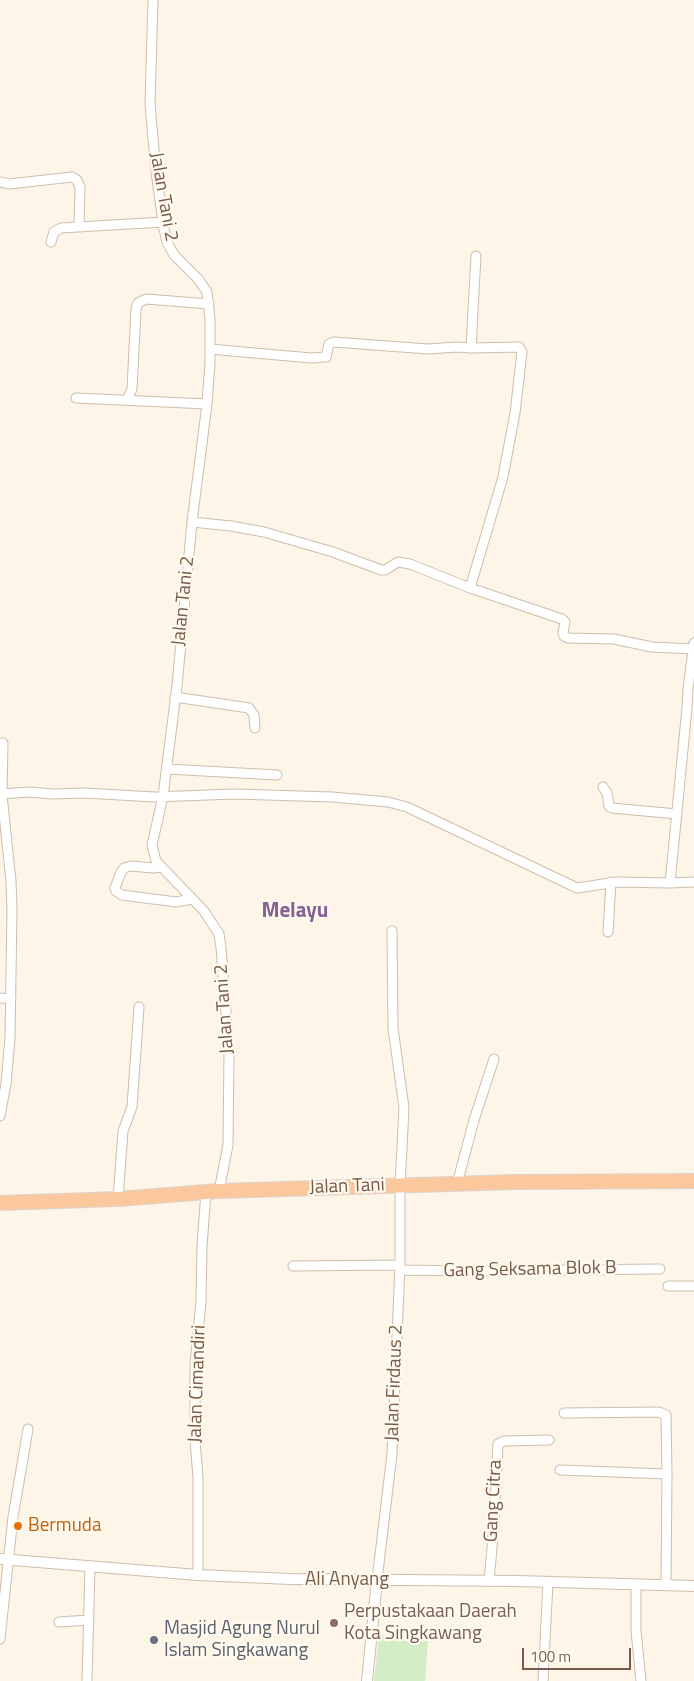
<!DOCTYPE html>
<html>
<head>
<meta charset="utf-8">
<style>
	body { margin:0 }
	#map { position:relative; width:694px; height:1681px; overflow:hidden; background:#fdf5e7; font-family:"Titillium Web",sans-serif }
	canvas { display:block }
	.scale { position:absolute; left:522px; top:1648px; width:109px; height:22px; box-sizing:border-box; border:2px solid #785b4a; border-top:0; padding-left:6px; font-size:15px; line-height:18px; white-space:nowrap; color:#785b4a; -webkit-text-stroke:4px #fff9ee; paint-order:stroke }
</style>
</head>
<body>
<div id="map">
<canvas width="694" height="1681"></canvas>
<div class="scale">100 m</div>
</div>
<script>
const g = document.querySelector('canvas').getContext('2d');
g.lineJoin = 'round';
function fillPath(path, color) {
  g.fillStyle = color;
  g.fill(path, 'evenodd');
}
function poly(rows) {
  const path = new Path2D();
  for (const r of rows) {
    path.moveTo(r[0], r[1]);
    for (let i = 2; i < r.length; i += 2) path.lineTo(r[i], r[i + 1]);
  }
  return path;
}
function strokePath(path, color, width, dash) {
  g.strokeStyle = color;
  g.lineWidth = width;
  g.lineCap = dash ? 'butt' : 'round';
  g.setLineDash(dash || []);
  g.stroke(path);
}
function drawText(font, color, halo, rows, align = 'center') {
  g.font = font + ' "Titillium Web",sans-serif';
  g.lineWidth = 4.5;
  g.setLineDash([]);
  g.textBaseline = 'middle';
  g.strokeStyle = halo;
  g.fillStyle = color;
  for (const [text, x, y, turn = 0] of rows) {
    g.save();
    g.translate(x, y);
    g.rotate((+turn || 0) * Math.PI / 180);
    g.textAlign = isNaN(turn) ? turn : align;
    if (halo) g.strokeText(text, 0, 0);
    g.fillText(text, 0, 0);
    g.restore();
  }
}
const green = poly([
	[379,1635,428,1641,425,1681,374,1681]
]);
const minor = poly([
	[153,0,150,104,156,172,164,229,167,242,174,255,199,280,207,292,210,319,210,363,207,404,192,522,177,686,163,796,152,845,156,861,204,911,219,934,221,947,229,1051,228,1145,219,1191],
	[0,182,9,184,72,177,77,180,80,187,79,227],
	[51,242,54,232,61,228,163,222],
	[210,349,311,358,326,357,329,344,334,342,428,349,457,347,471,348,476,256],
	[76,398,207,404],
	[127,400,132,389,136,309,138,303,146,299,209,304],
	[192,522,231,526,264,532,333,552,381,570,385,570,398,562,410,564,470,588,562,619,565,622,563,633,564,636,568,638,614,639,652,647,693,649],
	[470,588,503,477,515,413,522,352,519,347,471,348],
	[175,697,249,708,254,715,255,728],
	[0,743,3,743,2,795,11,881,12,910,10,1038,6,1084,0,1116],
	[167,769,277,775],
	[603,787,607,793,609,806,612,808,677,814],
	[0,794,30,792,53,794,85,793,154,797,234,794,332,797,388,802,407,807,577,888,617,882,670,883,687,708,688,689,694,643],
	[161,867,153,868,131,866,124,868,121,872,115,888,116,891,122,895,176,902,192,899],
	[670,883,694,882],
	[608,932,611,882],
	[0,998,11,999],
	[457,1184,474,1120,494,1059],
	[118,1199,123,1131,132,1107,139,1007],
	[293,1266,400,1265],
	[400,1270,472,1271,660,1269],
	[668,1286,694,1286],
	[564,1413,659,1412,666,1415,667,1474,666,1584],
	[560,1470,667,1474],
	[198,1575,198,1478,195,1440,195,1365,201,1301,202,1246,206,1192],
	[377,1580,392,1454,400,1265,400,1186,404,1108,393,1028,392,931],
	[489,1581,494,1526,498,1444,504,1441,549,1440],
	[636,1584,636,1631,641,1681],
	[59,1622,89,1620],
	[0,1639,13,1517,28,1429],
	[87,1681,90,1566],
	[543,1681,548,1582]
]);
const tertiary = poly([
	[0,1559,198,1575,290,1579,517,1581,694,1586],
	[367,1681,377,1580]
]);
const trunk = poly([
	[0,1203,118,1199,219,1191,515,1182,694,1181]
]);
const markers = [
	[18,1526,5,"#e8710a"],
	[334,1623,5,"#8d6e63"],
	[154,1640,5,"#6b7280"]
];
const streetNames = [
	["Jalan Tani 2",163,197,80],
	["Jalan Tani 2",184,601,-84],
	["Jalan Tani 2",225,1009,-94],
	["Jalan Tani",347,1187,-2],
	["Gang Seksama Blok B",530,1270,-1],
	["Jalan Firdaus 2",395,1383,-88],
	["Jalan Cimandiri",198,1384,-88],
	["Gang Citra",494,1501,-87],
	["Ali Anyang",347,1580]
];
const foodNames = [
	["Bermuda",28,1526]
];
const educationNames = [
	["Perpustakaan Daerah",344,1612],
	["Kota Singkawang",344,1634]
];
const worshipNames = [
	["Masjid Agung Nurul",164,1629],
	["Islam Singkawang",164,1651]
];
const quarterNames = [
	["Melayu",295,912]
];
fillPath(green, '#d4ecc5');
strokePath(minor, '#d0bdac', 11);
strokePath(tertiary, '#d0bdac', 12);
strokePath(trunk, '#dcd4d0', 16);
strokePath(minor, '#fff', 9);
strokePath(tertiary, '#fff', 10);
strokePath(trunk, '#fbc89d', 14);
for (const [x, y, r, color] of markers) {
  const dot = new Path2D();
  dot.arc(x, y, r, 0, 2 * Math.PI);
  g.fillStyle = color;
  g.fill(dot);
  strokePath(dot, '#fff9ee', 2);
}
drawText('19px', '#785b4a', '#fff9ee', streetNames);
drawText('19px', '#c56008', '#fff9ee', foodNames, 'left');
drawText('19px', '#785e54', '#fff9ee', educationNames, 'left');
drawText('19px', '#5b616d', '#fff9ee', worshipNames, 'left');
drawText('bold 21px', '#846295', '#fff9ee', quarterNames);
</script>
</body>
</html>
